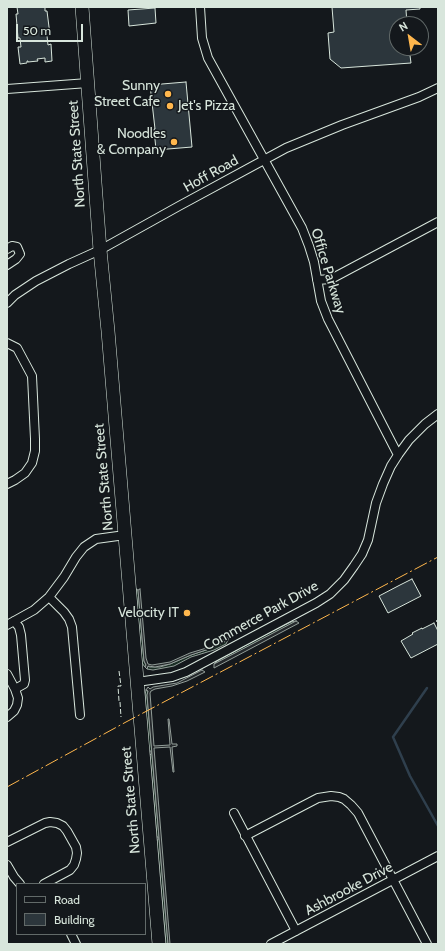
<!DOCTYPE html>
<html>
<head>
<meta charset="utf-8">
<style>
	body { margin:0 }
	#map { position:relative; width:445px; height:951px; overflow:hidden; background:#14181c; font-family:Cabin,sans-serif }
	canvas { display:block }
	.frame { position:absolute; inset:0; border:8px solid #d8e6dc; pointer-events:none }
	.legend { position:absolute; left:16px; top:883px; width:130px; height:52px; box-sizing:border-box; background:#14181c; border:1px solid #626a69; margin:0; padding:5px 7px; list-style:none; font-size:12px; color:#d8e6dc }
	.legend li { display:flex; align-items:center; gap:8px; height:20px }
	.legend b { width:20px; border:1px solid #626a69 }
	.north { position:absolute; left:389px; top:16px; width:40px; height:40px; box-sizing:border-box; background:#14181c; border:1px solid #626a69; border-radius:50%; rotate:329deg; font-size:11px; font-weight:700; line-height:16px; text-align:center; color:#d8e6dc }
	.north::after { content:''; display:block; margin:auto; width:14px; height:18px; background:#ffb74d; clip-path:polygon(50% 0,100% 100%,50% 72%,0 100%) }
	.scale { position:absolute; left:16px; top:24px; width:67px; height:18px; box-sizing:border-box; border:2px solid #d8e6dc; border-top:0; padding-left:5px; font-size:12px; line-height:14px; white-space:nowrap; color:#d8e6dc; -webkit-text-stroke:3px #14181c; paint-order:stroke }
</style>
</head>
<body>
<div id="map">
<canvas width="445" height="951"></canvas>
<div class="frame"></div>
<ul class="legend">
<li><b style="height:5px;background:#14181c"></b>Road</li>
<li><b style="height:11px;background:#2c363c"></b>Building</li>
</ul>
<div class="north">N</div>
<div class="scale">50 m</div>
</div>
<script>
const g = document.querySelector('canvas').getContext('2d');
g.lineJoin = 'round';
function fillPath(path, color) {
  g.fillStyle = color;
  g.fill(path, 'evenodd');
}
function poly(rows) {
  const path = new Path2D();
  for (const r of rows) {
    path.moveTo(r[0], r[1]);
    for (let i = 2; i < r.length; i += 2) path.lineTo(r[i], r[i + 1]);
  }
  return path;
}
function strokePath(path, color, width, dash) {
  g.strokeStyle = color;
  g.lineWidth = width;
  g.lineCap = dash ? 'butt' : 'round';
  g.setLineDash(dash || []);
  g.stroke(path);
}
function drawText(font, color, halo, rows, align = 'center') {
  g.font = font + ' Cabin,sans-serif';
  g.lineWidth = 3;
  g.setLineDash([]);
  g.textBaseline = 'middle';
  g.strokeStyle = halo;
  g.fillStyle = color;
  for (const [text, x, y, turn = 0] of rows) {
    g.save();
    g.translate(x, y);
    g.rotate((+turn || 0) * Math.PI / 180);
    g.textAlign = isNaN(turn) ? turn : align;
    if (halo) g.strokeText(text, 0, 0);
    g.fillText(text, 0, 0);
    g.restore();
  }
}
const green = poly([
	[136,589,138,590,144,661,146,665,145,667,142,663,136,589],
	[296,621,293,624,214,664,217,661,259,638,291,622,296,621],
	[228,640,226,644,214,650,191,657,174,666,153,670,147,669,147,666,150,667,160,667,170,664,191,655,212,648,228,640],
	[146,690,148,691,147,695,168,944,166,944,157,840,158,840,158,837,157,837,150,755,151,754,151,751,149,751,145,695,146,690]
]);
const parking = poly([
	[140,589,146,658,148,664,152,665,170,662,190,653,210,647,229,637,228,640,212,648,191,655,170,664,155,667,148,666,147,669,145,667,146,665,144,661,138,590,140,589],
	[296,621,299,623,214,668,214,664,296,621],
	[202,670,205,672,187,681,172,686,155,689,151,691,150,693,154,746,170,745,168,719,169,719,172,744,177,744,177,746,172,747,174,772,173,772,170,747,154,748,170,944,168,944,147,695,148,691,146,690,148,687,150,689,153,687,177,683,202,670]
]);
const stream = poly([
	[427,688,393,737,410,776,438,826]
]);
const building = poly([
	[17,7,45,7,45,11,47,11,50,35,47,36,48,45,51,44,52,61,45,62,45,58,37,59,38,61,28,62,28,61,27,61,27,63,20,64,18,47,21,47,20,38,18,38,16,14,18,14,17,7],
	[332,7,420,7,420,9,406,10,407,24,397,24,397,48,409,48,411,63,341,68,330,59,328,33,334,32,332,7],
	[155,8,156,23,129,26,128,10,155,8],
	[186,82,192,147,156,150,154,129,155,129,150,85,186,82],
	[412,579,421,596,388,613,379,596,400,585,412,579],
	[434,623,438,631,438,644,411,658,401,641,413,634,412,633,422,628,422,629,434,623]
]);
const minor = poly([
	[200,7,202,38,208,58,302,228,309,246,314,262,321,301,328,319,398,455],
	[7,89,88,83],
	[7,249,12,246,17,247,20,254,16,259,7,265],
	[317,280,331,279,438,222],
	[7,303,15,295,36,281,69,264,100,250,179,206,286,148,342,125,419,97,438,88],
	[7,343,17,348,32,376,35,439,35,451,32,463,25,473,15,480,7,484],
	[49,597,64,612,69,619,72,627,80,715],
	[14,621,19,627,21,635,25,680,24,684,15,689],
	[7,625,34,610,49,597,64,577,76,557,84,547,96,539,125,535],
	[7,674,15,689,18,698,17,705,14,711,7,717],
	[137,682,172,677,186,672,316,603,330,594,344,580,354,566,362,554,368,540,376,503,383,484,391,466,398,455,409,440,425,424,438,414],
	[234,813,296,931],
	[245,836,318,798,331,796,339,797,344,799,351,805,358,813,427,944],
	[7,842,45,823,50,822,57,823,63,826,67,831,76,847,77,853,76,859,74,865,70,870,44,884],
	[7,865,14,877,20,884],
	[71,934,76,944],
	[271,944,438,856]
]);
const primary = poly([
	[82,7,100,250,108,331,159,944]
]);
const fence = poly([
	[119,671,121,686,118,686,119,701],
	[120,702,121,717]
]);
const wall = poly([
	[437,621,438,621]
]);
const power = poly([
	[7,787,126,722,438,557]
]);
const markers = [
	[168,94,4,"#ffb74d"],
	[170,106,4,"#ffb74d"],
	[174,142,4,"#ffb74d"],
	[187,613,4,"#ffb74d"]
];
const poiNames = [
	["Sunny",160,86],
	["Street Cafe",160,102],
	["Jet's Pizza",178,106,"left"],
	["Noodles",166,134],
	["& Company",166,150],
	["Velocity IT",179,613]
];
const streetNames = [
	["North State Street",77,154,-94],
	["Hoff Road",211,174,-29],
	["Office Parkway",328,271,73],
	["North State Street",104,477,-95],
	["Commerce Park Drive",261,616,-29],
	["North State Street",131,800,-95],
	["Ashbrooke Drive",349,889,-28]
];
fillPath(green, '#1a2d24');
strokePath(green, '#939e99', 1);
fillPath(parking, '#24282b');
strokePath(parking, '#939e99', 1);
strokePath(stream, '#2f3f4d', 2.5);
fillPath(building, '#2c363c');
strokePath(building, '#d8e6dc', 1);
strokePath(minor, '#d8e6dc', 10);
strokePath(primary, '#d8e6dc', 14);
strokePath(minor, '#14181c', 8);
strokePath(primary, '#14181c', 13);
strokePath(fence, '#d8e6dc', 1, [5, 2]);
strokePath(wall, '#d8e6dc', 2);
strokePath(power, '#ffb74d', 1, [14, 3, 2, 3]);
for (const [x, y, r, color] of markers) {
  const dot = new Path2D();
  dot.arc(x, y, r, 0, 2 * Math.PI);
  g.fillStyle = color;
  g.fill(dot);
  strokePath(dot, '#14181c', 1.5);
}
drawText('14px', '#d8e6dc', '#14181c', poiNames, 'right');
drawText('14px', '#d8e6dc', '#14181c', streetNames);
</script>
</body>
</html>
